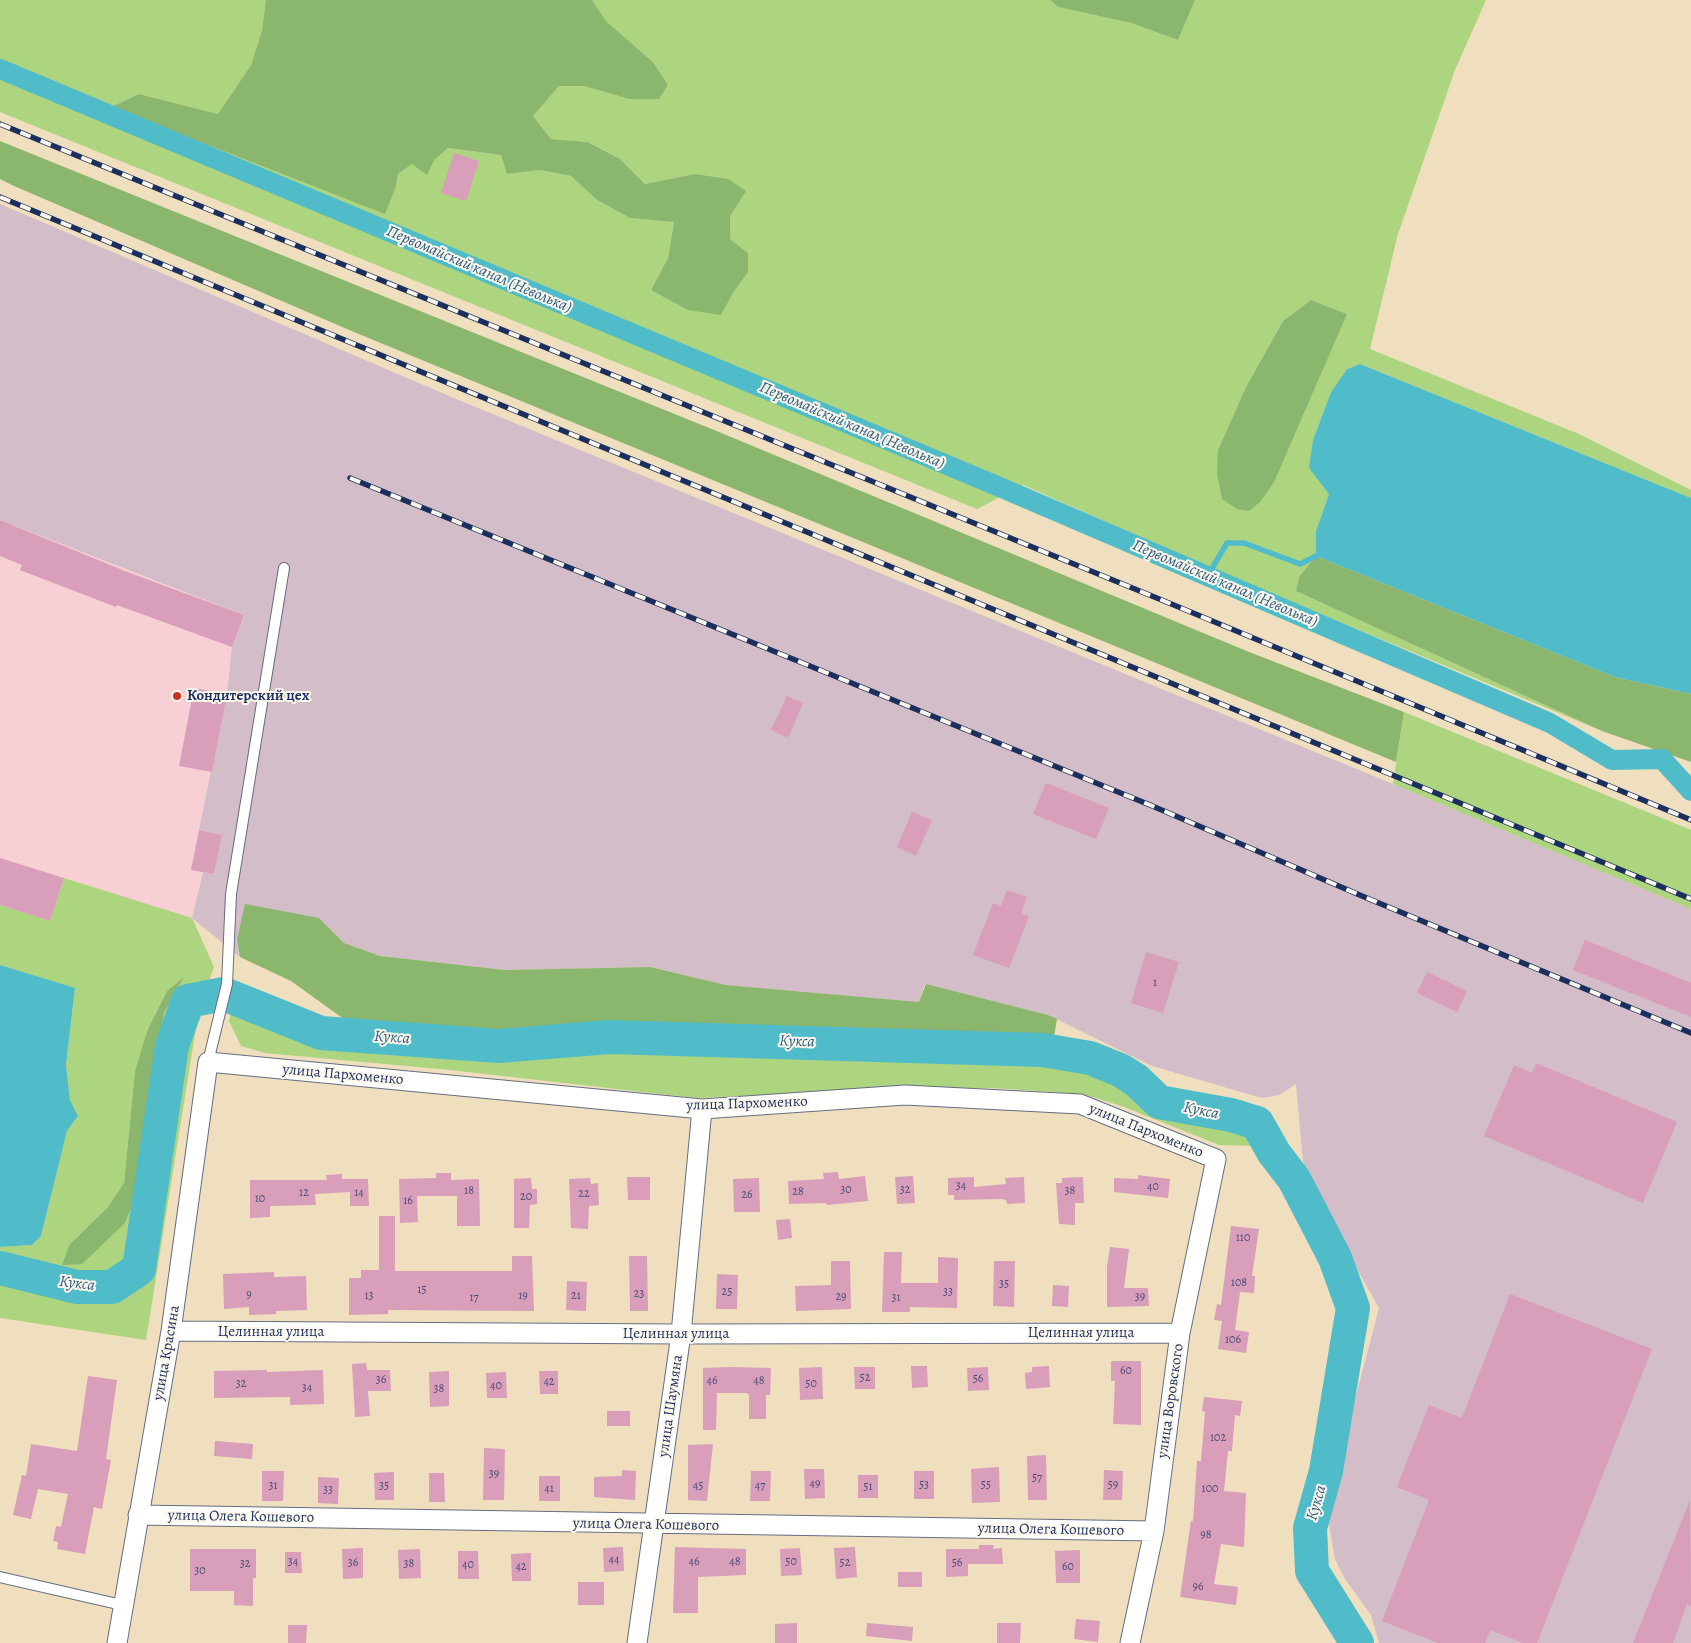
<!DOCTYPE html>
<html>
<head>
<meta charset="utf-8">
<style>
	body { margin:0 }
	canvas { display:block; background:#efdfbe }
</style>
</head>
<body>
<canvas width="1691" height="1643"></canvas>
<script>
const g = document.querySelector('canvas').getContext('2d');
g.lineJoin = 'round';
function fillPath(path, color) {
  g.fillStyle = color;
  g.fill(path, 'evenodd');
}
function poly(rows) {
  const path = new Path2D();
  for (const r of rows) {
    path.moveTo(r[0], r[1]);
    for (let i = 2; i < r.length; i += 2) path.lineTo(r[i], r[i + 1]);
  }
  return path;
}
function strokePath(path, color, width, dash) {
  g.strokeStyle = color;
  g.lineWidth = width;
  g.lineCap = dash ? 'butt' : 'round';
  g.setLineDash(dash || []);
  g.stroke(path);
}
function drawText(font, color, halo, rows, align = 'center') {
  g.font = font + ' Alegreya,serif';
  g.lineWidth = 4;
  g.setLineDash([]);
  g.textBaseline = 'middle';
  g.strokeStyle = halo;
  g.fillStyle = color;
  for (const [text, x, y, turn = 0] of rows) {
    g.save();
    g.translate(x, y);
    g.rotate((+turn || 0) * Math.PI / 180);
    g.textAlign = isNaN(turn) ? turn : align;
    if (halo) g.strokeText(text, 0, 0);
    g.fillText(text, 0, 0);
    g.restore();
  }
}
const built = poly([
	[0,520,244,615,232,647,227,694,199,830,222,835,214,874,202,872,192,918,64,878,50,921,0,905]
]);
const industrial = poly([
	[0,204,461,401,1393,784,1691,909,1691,1643,1379,1643,1371,1615,1345,1579,1335,1559,1329,1524,1338,1464,1379,1308,1315,1194,1303,1162,1296,1084,1279,1095,1262,1098,1152,1066,1048,1015,925,984,919,1002,726,985,650,967,505,970,380,956,344,943,319,918,237,940,240,957,192,918,203,872,214,874,222,835,199,830,227,694,232,647,244,615,0,520]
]);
const green = poly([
	[0,0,266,0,262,30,251,65,218,114,139,94,111,107,396,186,398,174,412,164,434,160,448,148,501,155,507,174,540,170,571,176,597,200,630,218,674,222,668,258,651,290,721,315,733,293,748,272,748,253,730,239,730,216,745,191,694,174,645,184,620,159,589,142,551,139,533,116,559,86,584,86,629,99,659,99,668,85,653,62,606,21,592,0,1050,0,1058,7,1131,23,1178,40,1195,0,1486,0,1455,70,1398,234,1370,349,1579,434,1691,490,1691,498,1360,364,1347,369,1331,392,1313,440,1329,494,1316,531,1316,556,1299,577,1296,591,1602,731,1227,575,1023,485,977,509,0,112],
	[1311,300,1347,314,1218,450,1246,387,1283,321],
	[1404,712,1691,830,1691,909,1393,784],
	[64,878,192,918,214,967,199,1009,146,1340,0,1318,0,1247,32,1245,41,1236,67,1131,78,1116,70,1100,66,1065,75,989,0,965,0,905,50,921],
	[183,978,164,1013,139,1192,125,1223,70,1244,107,1208,124,1183,135,1071,147,1031,167,991],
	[232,1007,326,1041,517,1052,622,1044,1052,1060,1121,1081,1153,1107,1252,1130,1258,1146,1219,1145,1124,1107,1093,1097,1055,1092,993,1088,843,1091,696,1098,450,1070,265,1053,241,1046,229,1021]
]);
const forest = poly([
	[266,0,592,0,606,21,653,62,668,85,659,99,629,99,584,86,559,86,533,116,551,139,588,142,620,159,645,184,694,174,728,179,746,191,730,216,730,239,748,253,748,272,733,293,721,315,688,310,651,290,668,258,674,222,630,218,597,200,571,176,540,170,507,174,501,155,448,148,434,160,427,175,412,164,398,174,396,186,385,214,111,107,139,94,218,114,251,65,262,30],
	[1050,0,1195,0,1178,40,1131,23,1058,7],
	[0,141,719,432,1249,652,1404,712,1396,762,354,332,14,186,0,179],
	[1311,300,1347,314,1274,482,1261,501,1249,511,1237,509,1222,499,1217,474,1218,450,1246,387,1283,321],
	[1316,556,1615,677,1691,694,1691,762,1602,731,1296,591,1299,577],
	[245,904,319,918,344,943,380,956,505,970,650,967,726,985,919,1002,926,984,1048,1015,1057,1019,1053,1043,931,1039,719,1027,617,1029,499,1036,348,1022,291,981,240,957,237,940],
	[184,977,164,1013,139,1191,125,1223,82,1264,62,1265,70,1244,107,1208,124,1183,135,1071,147,1031,167,991]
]);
const water = poly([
	[1360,364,1691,498,1691,694,1615,677,1316,556,1316,531,1329,494,1309,468,1313,440,1331,392,1347,369],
	[0,965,75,988,66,1065,70,1100,78,1116,67,1131,41,1236,32,1245,0,1247]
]);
const stream = poly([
	[1207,577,1227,543,1244,543,1300,564,1322,553]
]);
const canal = poly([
	[0,69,1002,488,1550,723,1612,760,1662,759,1691,791]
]);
const river = poly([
	[0,1268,77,1287,112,1287,139,1269,172,1046,188,1001,224,994,321,1033,499,1046,609,1037,1043,1050,1090,1058,1120,1070,1136,1080,1159,1102,1231,1115,1257,1123,1274,1153,1294,1179,1335,1258,1353,1308,1326,1471,1310,1528,1312,1571,1357,1643]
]);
const building = poly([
	[454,153,479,161,466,201,441,193],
	[0,520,130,573,244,615,232,647,117,605,116,607,20,570,22,565,0,556],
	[194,688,227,694,212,772,179,766],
	[787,696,803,703,788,738,771,730],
	[1046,783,1109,808,1096,839,1033,814],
	[912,812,932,820,916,856,897,847],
	[199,830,222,835,214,874,191,870],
	[0,858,64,878,50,921,0,905],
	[1007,890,1027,897,1021,914,1029,916,1009,968,973,955,993,903,1001,906],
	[1585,940,1691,983,1691,1017,1573,970],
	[1146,952,1179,962,1163,1013,1131,1003],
	[1427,972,1467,991,1457,1012,1417,993],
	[1536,1063,1677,1122,1643,1203,1484,1136,1514,1065,1532,1073],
	[838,1172,839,1179,865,1176,868,1201,827,1205,826,1203,789,1204,788,1181,824,1179,823,1173],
	[436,1173,451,1173,451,1180,479,1179,480,1226,457,1226,457,1196,417,1196,418,1222,400,1223,399,1179,436,1178],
	[342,1174,342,1179,368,1179,369,1206,350,1206,350,1192,315,1194,316,1205,270,1206,270,1217,250,1218,250,1180,327,1180,326,1175],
	[1138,1175,1170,1179,1168,1198,1114,1192,1114,1178,1138,1179],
	[913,1176,915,1203,897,1204,895,1177],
	[627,1177,650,1177,650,1200,628,1200],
	[974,1177,974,1187,1006,1184,1005,1178,1024,1177,1025,1203,1007,1204,1006,1200,1001,1199,954,1200,954,1195,948,1195,948,1178],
	[1083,1177,1084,1203,1075,1203,1075,1225,1059,1224,1056,1183,1062,1183,1062,1178],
	[531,1178,532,1189,537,1189,537,1204,530,1205,529,1228,514,1228,514,1179],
	[590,1178,591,1184,598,1183,599,1205,589,1206,588,1229,571,1228,569,1179],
	[759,1178,760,1212,734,1212,733,1179],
	[379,1216,395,1216,395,1271,512,1271,512,1256,532,1256,534,1311,388,1310,388,1314,349,1315,349,1278,361,1278,361,1270,379,1270],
	[790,1219,792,1238,778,1240,776,1220],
	[1231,1226,1259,1229,1252,1276,1255,1276,1254,1293,1240,1292,1235,1330,1249,1332,1246,1353,1218,1349,1222,1321,1214,1320,1217,1304,1221,1305],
	[1110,1247,1129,1249,1124,1288,1148,1288,1149,1306,1107,1307,1107,1266],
	[884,1252,902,1252,901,1283,938,1283,938,1257,958,1258,957,1308,910,1307,910,1312,882,1312],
	[629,1256,647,1256,648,1311,630,1311],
	[831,1261,850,1261,851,1309,796,1311,795,1286,831,1285],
	[994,1261,1015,1261,1014,1307,993,1306],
	[274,1272,274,1277,306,1276,307,1310,276,1311,276,1314,249,1315,249,1307,224,1309,223,1274],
	[717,1274,738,1275,737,1309,716,1309],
	[567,1281,587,1282,586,1311,566,1310],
	[1053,1285,1069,1286,1068,1307,1052,1306],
	[1510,1294,1652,1349,1537,1643,1523,1643,1490,1630,1485,1643,1438,1643,1382,1621,1429,1500,1397,1487,1429,1405,1462,1418],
	[1111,1361,1141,1361,1141,1425,1113,1424,1115,1381,1111,1381],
	[366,1363,367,1370,390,1370,391,1391,368,1391,370,1416,355,1417,352,1364],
	[911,1366,927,1366,928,1387,912,1388],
	[1049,1366,1050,1387,1026,1389,1025,1373,1032,1372,1032,1367],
	[730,1367,771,1368,770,1395,766,1395,766,1419,749,1419,749,1395,747,1393,717,1393,716,1430,703,1430,703,1368],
	[822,1367,823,1399,800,1400,799,1368],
	[854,1367,875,1367,875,1389,855,1389],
	[988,1367,989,1390,968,1391,967,1368],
	[267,1370,267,1372,323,1370,324,1404,290,1405,290,1397,214,1398,214,1371],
	[449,1371,449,1406,430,1407,429,1372],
	[539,1371,558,1371,558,1394,540,1394],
	[506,1372,507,1398,487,1398,486,1373],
	[88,1376,117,1380,106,1459,111,1460,102,1509,94,1507,85,1554,57,1549,58,1542,53,1541,56,1526,61,1527,68,1494,38,1489,31,1519,13,1515,22,1475,26,1476,31,1444,77,1451],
	[1204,1397,1242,1401,1240,1416,1235,1415,1232,1451,1228,1451,1224,1491,1246,1493,1244,1547,1221,1544,1214,1584,1238,1587,1236,1605,1180,1597,1191,1521,1193,1521,1197,1461,1201,1461,1205,1412,1202,1411],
	[607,1411,630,1411,630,1426,607,1426],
	[215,1441,253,1444,252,1459,214,1456],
	[713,1444,707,1501,688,1500,688,1445],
	[484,1448,505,1449,504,1500,483,1500],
	[1046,1455,1047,1500,1028,1500,1027,1456],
	[999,1467,1000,1502,972,1503,971,1469],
	[804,1469,824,1469,825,1498,805,1499],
	[622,1470,636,1471,635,1500,594,1497,594,1477,622,1476],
	[1104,1470,1123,1471,1122,1500,1103,1500],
	[262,1471,284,1471,283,1501,262,1501],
	[751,1471,771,1471,770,1501,750,1501],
	[914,1471,934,1471,934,1499,914,1499],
	[394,1472,394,1500,375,1500,374,1473],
	[429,1473,444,1473,445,1502,429,1502],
	[858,1475,878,1475,878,1498,858,1498],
	[539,1476,560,1476,560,1501,539,1501],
	[318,1477,339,1478,338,1504,318,1503],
	[1690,1500,1691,1606,1687,1604,1673,1643,1633,1643],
	[979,1545,994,1545,993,1549,1002,1548,1003,1564,968,1564,968,1576,946,1577,946,1549,979,1549],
	[623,1547,624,1571,604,1572,603,1548],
	[675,1547,746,1549,746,1575,698,1577,698,1613,673,1613],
	[855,1547,857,1577,836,1579,834,1548],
	[363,1548,363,1578,343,1579,342,1549],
	[800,1548,802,1575,781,1576,780,1549],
	[190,1549,256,1549,256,1578,253,1578,253,1606,234,1605,234,1591,190,1591],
	[420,1549,421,1578,399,1579,398,1550],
	[1080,1550,1080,1583,1056,1583,1055,1551],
	[458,1551,478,1551,479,1579,458,1579],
	[285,1552,301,1552,302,1573,285,1573],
	[531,1553,531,1581,512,1581,511,1554],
	[898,1572,922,1572,922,1587,898,1587],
	[578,1582,604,1582,604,1605,578,1605],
	[1076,1619,1100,1621,1098,1642,1074,1639],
	[797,1623,797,1643,775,1643,775,1624],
	[867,1623,913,1627,912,1641,866,1636],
	[997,1623,1021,1623,1020,1643,997,1643],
	[288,1625,307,1625,306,1643,288,1643]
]);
const service = poly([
	[208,1062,227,984,231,894,284,568],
	[0,1577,122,1605]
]);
const minor = poly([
	[171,1331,681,1334,1180,1333],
	[138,1515,1154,1531],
	[117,1643,171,1331,208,1062,702,1109,905,1095,1080,1104,1216,1159,1180,1333,1154,1531,1130,1643],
	[637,1643,681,1334,702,1109]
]);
const rail = poly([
	[0,124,1169,603,1691,820],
	[0,197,1691,899],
	[350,478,1150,805,1362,896,1691,1033]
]);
const markers = [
	[177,696,5,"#c8321e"]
];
const numberNames = [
	["1",1155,983],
	["34",961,1186],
	["40",1153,1187],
	["30",846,1190],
	["32",905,1190],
	["18",469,1191],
	["38",1070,1191],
	["28",798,1192],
	["12",304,1193],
	["14",359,1193],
	["22",584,1194],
	["26",747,1195],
	["20",526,1197],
	["10",260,1199],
	["16",408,1201],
	["110",1243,1238],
	["108",1239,1283],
	["35",1004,1284],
	["15",422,1290],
	["25",727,1292],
	["33",948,1292],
	["23",639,1294],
	["9",249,1295],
	["13",369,1296],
	["19",523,1296],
	["21",576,1296],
	["29",841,1297],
	["39",1140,1297],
	["17",474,1298],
	["31",896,1298],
	["106",1233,1340],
	["60",1126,1371],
	["52",865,1378],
	["56",978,1379],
	["36",381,1380],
	["46",712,1381],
	["48",759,1381],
	["42",549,1382],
	["32",241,1384],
	["50",811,1384],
	["40",496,1386],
	["34",307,1388],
	["38",439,1389],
	["102",1218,1438],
	["39",494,1474],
	["57",1037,1478],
	["49",815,1484],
	["53",924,1485],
	["55",986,1485],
	["59",1113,1485],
	["31",273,1486],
	["35",384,1486],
	["45",698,1486],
	["47",760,1486],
	["51",868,1487],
	["41",549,1489],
	["100",1210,1489],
	["33",328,1490],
	["98",1206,1535],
	["44",614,1560],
	["34",293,1562],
	["46",694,1562],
	["48",735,1562],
	["50",791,1562],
	["36",353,1563],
	["52",845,1563],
	["56",957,1563],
	["32",245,1564],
	["38",409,1564],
	["40",468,1565],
	["42",521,1567],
	["60",1068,1567],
	["30",200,1571],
	["96",1198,1587]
];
const poiNames = [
	["Кондитерский цех",187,696]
];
const streetNames = [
	["улица Пархоменко",343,1075,5],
	["улица Пархоменко",747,1104,-2],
	["улица Пархоменко",1146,1131,22],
	["Целинная улица",271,1332],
	["Целинная улица",1081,1333],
	["Целинная улица",676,1334],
	["улица Красина",167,1353,-80],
	["улица Воровского",1171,1401,-82],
	["улица Шаумяна",671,1406,-82],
	["улица Олега Кошевого",241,1517,1],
	["улица Олега Кошевого",646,1525,1],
	["улица Олега Кошевого",1051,1530,1]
];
const waterNames = [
	["Первомайский канал (Неволька)",479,270,23],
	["Первомайский канал (Неволька)",852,426,23],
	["Первомайский канал (Неволька)",1225,584,23],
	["Кукса",392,1038,4],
	["Кукса",797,1042,2],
	["Кукса",1201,1111,12],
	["Кукса",77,1284,7],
	["Кукса",1317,1503,-74]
];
fillPath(built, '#f7cfd4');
fillPath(industrial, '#d2bdc8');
fillPath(green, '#add47e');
fillPath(forest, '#8ab66d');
fillPath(water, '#50bcca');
strokePath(stream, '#50bcca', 5.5);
strokePath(canal, '#50bcca', 20);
strokePath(river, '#50bcca', 34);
fillPath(building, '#d89eba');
strokePath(service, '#656d80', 12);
strokePath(minor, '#656d80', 21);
strokePath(service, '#fff', 10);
strokePath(minor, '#fff', 19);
strokePath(rail, '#1b2f5e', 5.5);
strokePath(rail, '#fbf7ec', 4, [11]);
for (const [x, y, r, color] of markers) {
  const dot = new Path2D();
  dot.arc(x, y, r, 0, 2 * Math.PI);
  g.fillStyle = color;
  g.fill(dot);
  strokePath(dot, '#fbf7ec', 2);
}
drawText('12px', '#4a4b75', null, numberNames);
drawText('bold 15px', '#1b2f5e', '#fbf7ec', poiNames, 'left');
drawText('15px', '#1b2f5e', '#fbf7ec', streetNames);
drawText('italic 16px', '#2b597e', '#fbf7ec', waterNames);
</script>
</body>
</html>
